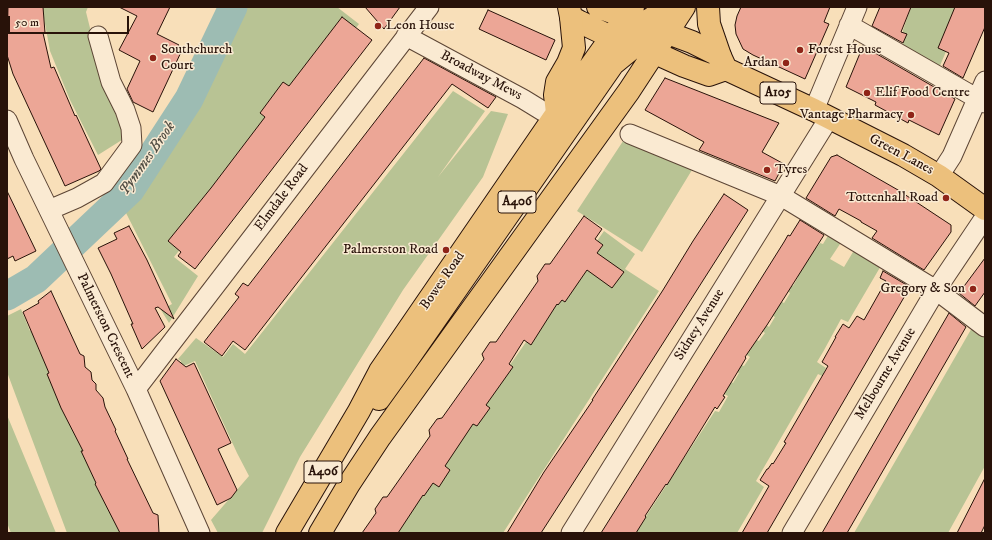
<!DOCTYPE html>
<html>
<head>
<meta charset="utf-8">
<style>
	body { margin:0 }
	#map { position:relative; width:992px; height:540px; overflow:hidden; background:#f8dfb9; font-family:"IM FELL DW Pica",serif }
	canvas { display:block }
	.frame { position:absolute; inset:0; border:8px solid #281209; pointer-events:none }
	.scale { position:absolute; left:8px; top:16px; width:121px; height:18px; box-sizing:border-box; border:2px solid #281209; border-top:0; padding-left:5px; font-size:12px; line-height:14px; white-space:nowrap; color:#281209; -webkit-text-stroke:3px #faead2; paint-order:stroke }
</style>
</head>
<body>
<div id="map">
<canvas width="992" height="540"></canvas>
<div class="frame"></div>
<div class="scale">50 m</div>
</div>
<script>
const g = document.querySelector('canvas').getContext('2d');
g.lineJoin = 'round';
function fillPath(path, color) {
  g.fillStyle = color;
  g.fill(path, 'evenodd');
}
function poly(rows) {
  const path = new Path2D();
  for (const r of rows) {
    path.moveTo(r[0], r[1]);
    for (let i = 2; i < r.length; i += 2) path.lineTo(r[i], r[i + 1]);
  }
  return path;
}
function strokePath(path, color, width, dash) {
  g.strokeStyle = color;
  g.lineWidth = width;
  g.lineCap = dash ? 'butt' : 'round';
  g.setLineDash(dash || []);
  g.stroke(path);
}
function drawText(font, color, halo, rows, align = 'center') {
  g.font = font + ' "IM FELL DW Pica",serif';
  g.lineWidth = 3;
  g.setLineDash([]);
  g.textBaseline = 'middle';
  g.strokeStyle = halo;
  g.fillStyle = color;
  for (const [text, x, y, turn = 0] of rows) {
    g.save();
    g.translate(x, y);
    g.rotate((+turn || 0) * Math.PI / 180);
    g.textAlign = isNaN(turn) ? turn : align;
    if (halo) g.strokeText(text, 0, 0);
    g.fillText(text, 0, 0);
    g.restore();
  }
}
const green = poly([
	[42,7,88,7,86,12,99,64,125,138,98,155,70,100,50,51],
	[240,7,337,7,359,24,174,257,198,276,169,323,161,310,172,304,124,209,136,196,194,103],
	[911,7,965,7,939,68,903,48,903,30],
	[453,91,485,111,438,177,491,111,508,114,483,177,403,290,300,457,262,533,218,533,211,520,249,476,237,453,195,361,179,368,181,361,178,359,196,338,223,357,233,344,245,354],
	[631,129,695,165,642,252,577,211],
	[604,231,635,254,625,269,659,291,503,533,392,533],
	[829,234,842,241,830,259,844,267,856,247,882,264,848,322,841,319,823,352,817,362,826,368,822,376,818,374,756,481,764,487,737,533,635,533,715,411,719,412,728,396,720,392,727,380,733,383,739,373,733,369,737,363,744,366,750,357,744,353,753,338,759,341,765,333,759,329,763,323,769,327,775,317,769,314,778,300,784,303,790,293,784,289,787,282,793,286,798,277,792,273,811,244,817,247,820,243,823,244],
	[21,309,30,331,40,327,34,338,40,353,52,352,125,533,67,533,7,372,7,316],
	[973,326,985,335,985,466,948,533,854,533],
	[7,415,56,533,11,533,7,523]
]);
const river = poly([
	[7,296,36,279,130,190,189,99,233,7]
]);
const building = poly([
	[8,7,43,7,45,33,43,33,51,68,54,67,75,116,76,115,101,169,99,171,65,186,13,74,7,55,8,7],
	[119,7,170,7,157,34,179,45,177,48,182,50,153,112,133,102,127,89,140,61,119,50,137,16,119,7],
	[365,7,400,7,384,29,365,7],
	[741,7,830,7,824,22,829,24,805,79,753,55,743,49,736,34,735,25,737,16,741,7],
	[880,7,911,7,901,32,907,34,903,43,872,26,880,7],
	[955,7,985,7,985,27,963,78,943,66,949,53,938,48,955,7],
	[488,10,555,40,546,60,479,29,488,10],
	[342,17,372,40,195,269,178,256,181,252,168,241,211,188,265,117,260,113,283,82,289,86,342,17],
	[863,46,955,99,939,135,909,120,908,123,875,105,876,102,846,87,863,46],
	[424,58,496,97,488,108,452,84,245,350,233,341,222,356,204,342,239,297,235,294,243,283,248,286,424,58],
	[665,78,779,123,762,152,784,164,775,181,699,150,704,142,645,110,665,78],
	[837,155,898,190,951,225,951,232,924,270,872,238,877,231,861,222,861,221,839,209,835,216,806,198,831,157,837,155],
	[7,191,36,251,15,261,13,256,7,259,7,191],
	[724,194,748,210,635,387,541,533,507,533,544,472,593,400,592,400,663,290,693,241,724,194],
	[584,216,602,229,595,239,603,245,597,253,624,272,612,288,587,270,565,302,562,300,558,305,557,304,531,345,524,340,509,364,513,367,486,405,490,408,477,426,473,424,445,466,450,470,439,487,433,483,424,496,423,495,398,533,362,533,376,513,375,509,383,497,387,497,430,436,429,430,437,419,442,418,484,359,482,354,490,342,496,342,538,281,537,276,545,264,550,264,584,216],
	[800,220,824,235,767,325,745,357,746,358,723,396,725,397,717,409,715,407,667,485,666,484,645,516,646,517,636,533,601,533,784,242,788,235,790,236,800,220],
	[129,226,147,260,174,319,158,307,155,308,165,327,142,349,131,324,133,324,111,274,98,248,117,239,114,233,129,226],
	[985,258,985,292,975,306,959,293,985,258],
	[883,271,910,287,767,533,742,533,769,486,760,480,767,469,768,469,772,463,773,464,786,443,784,442,828,366,822,362,836,337,835,337,843,324,849,328,857,316,864,320,886,281,880,278,883,271],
	[51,291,80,354,84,356,85,367,91,372,92,380,96,384,96,390,103,398,105,407,116,430,115,431,128,459,127,459,153,513,158,515,159,533,120,533,95,484,96,483,81,451,83,451,61,408,47,374,49,373,23,312,39,303,38,301,51,291],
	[949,313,966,327,847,533,822,533,949,313],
	[176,359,186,367,194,363,231,443,218,449,237,490,231,498,217,505,160,381,176,359],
	[985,478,985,525,981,533,957,533,985,478]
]);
const minor = poly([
	[849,25,985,103],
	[406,36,523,99,554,118],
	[814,110,857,7],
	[7,120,24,159,136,389,200,533],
	[630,134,781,196,936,290,985,327],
	[939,176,952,156,985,81],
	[49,210,77,198,104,183,132,145,131,128,125,110,111,82,98,36],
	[136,389,429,7],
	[571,533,829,118],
	[792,533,936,290,985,217]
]);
const major = poly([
	[569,7,571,17,580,22,611,37,653,52,684,66,709,75,726,69],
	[598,7,692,42,720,56,726,69,814,110,903,155,939,176,985,209]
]);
const highway = poly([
	[708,7,709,24,720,56],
	[613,36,647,21,654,17,661,7],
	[557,113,555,95,557,82,568,63,574,48,571,17],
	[379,399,405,363,613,64,635,46,666,32],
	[287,533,359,411,380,371,557,113,633,7],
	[320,533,349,484,380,437,629,91,684,7]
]);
const markers = [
	[378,26,4,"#8f2418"],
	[800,50,4,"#8f2418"],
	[153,58,4,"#8f2418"],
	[786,63,4,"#8f2418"],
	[867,93,4,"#8f2418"],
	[911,115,4,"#8f2418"],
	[767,170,4,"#8f2418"],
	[946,198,4,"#8f2418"],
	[446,250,4,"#8f2418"],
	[973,289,4,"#8f2418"]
];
const shields = [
	[778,93,36],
	[517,202,38],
	[323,472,38]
];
const shieldNames = [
	["A105",778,93],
	["A406",517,202],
	["A406",323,472]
];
const poiNames = [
	["Leon House",386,26],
	["Southchurch",161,50],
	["Court",161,66],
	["Forest House",808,50],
	["Ardan",778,63,"right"],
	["Elif Food Centre",875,93],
	["Vantage Pharmacy",903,115,"right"],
	["Tyres",775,170],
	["Tottenhall Road",938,198,"right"],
	["Palmerston Road",438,250,"right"],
	["Gregory & Son",965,289,"right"]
];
const streetNames = [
	["Broadway Mews",481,76,28],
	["Green Lanes",901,155,28],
	["Elmdale Road",282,198,-53],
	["Bowes Road",443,281,-55],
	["Sidney Avenue",700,325,-58],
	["Palmerston Crescent",105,326,64],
	["Melbourne Avenue",886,374,-59]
];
const waterNames = [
	["Pymmes Brook",148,159,-55]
];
fillPath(green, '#b8c394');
strokePath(river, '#9dbcb3', 29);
fillPath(building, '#eca696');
strokePath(building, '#281209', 1);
strokePath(minor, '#5c4535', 21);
strokePath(major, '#281209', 24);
strokePath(highway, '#281209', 24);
strokePath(minor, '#faead2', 19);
strokePath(major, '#ecc07c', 22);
strokePath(highway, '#ecc07c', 22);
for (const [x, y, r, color] of markers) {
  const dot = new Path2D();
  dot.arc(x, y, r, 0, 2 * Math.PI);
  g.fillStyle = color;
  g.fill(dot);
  strokePath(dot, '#faead2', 1.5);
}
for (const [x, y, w] of shields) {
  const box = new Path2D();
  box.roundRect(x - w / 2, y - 11, w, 22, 3);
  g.fillStyle = '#faead2';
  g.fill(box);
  strokePath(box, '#281209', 1);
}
drawText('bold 13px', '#281209', null, shieldNames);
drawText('14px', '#281209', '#faead2', poiNames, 'left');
drawText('14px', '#281209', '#faead2', streetNames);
drawText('italic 15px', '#514e44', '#faead2', waterNames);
</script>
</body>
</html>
